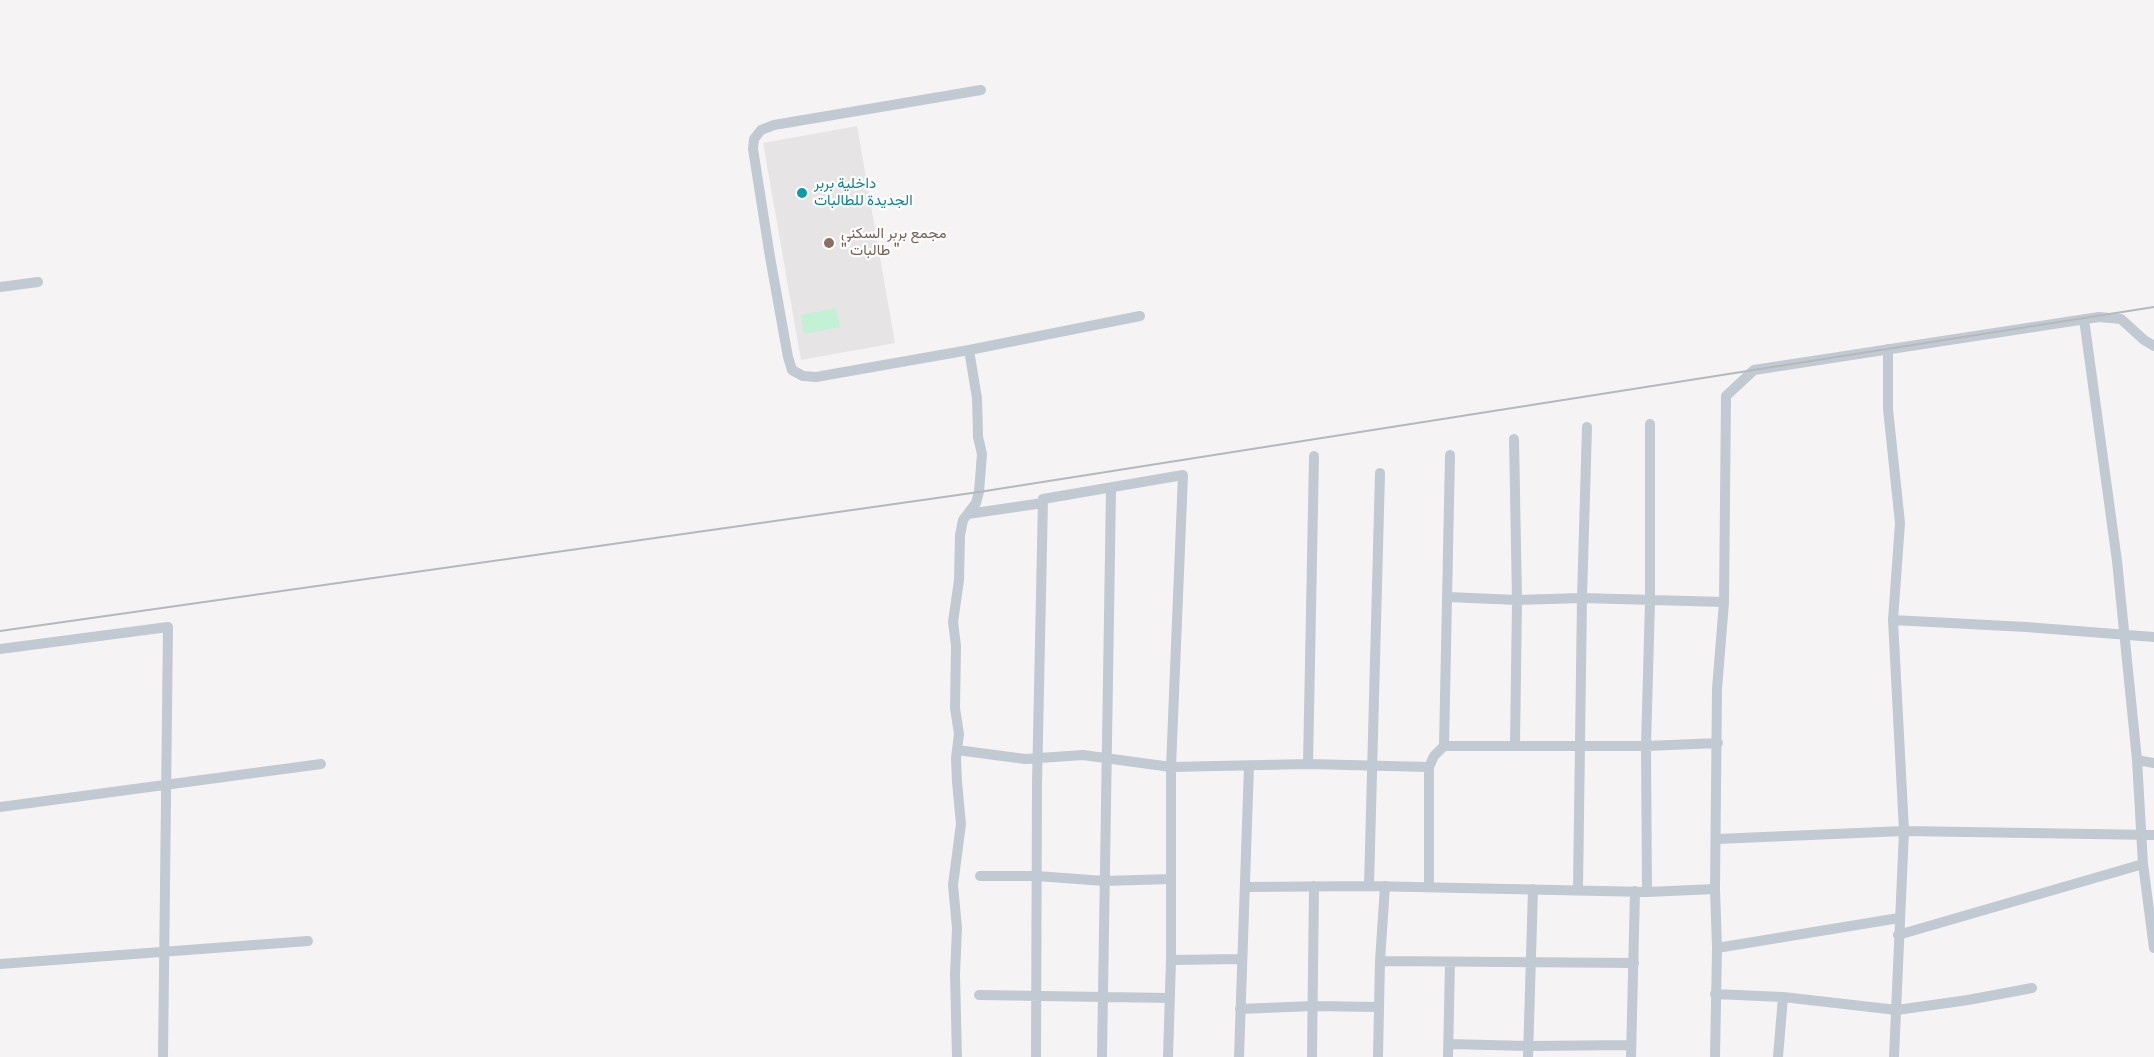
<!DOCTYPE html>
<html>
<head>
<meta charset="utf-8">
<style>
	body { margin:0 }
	canvas { display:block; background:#f5f3f3 }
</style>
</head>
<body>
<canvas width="2154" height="1057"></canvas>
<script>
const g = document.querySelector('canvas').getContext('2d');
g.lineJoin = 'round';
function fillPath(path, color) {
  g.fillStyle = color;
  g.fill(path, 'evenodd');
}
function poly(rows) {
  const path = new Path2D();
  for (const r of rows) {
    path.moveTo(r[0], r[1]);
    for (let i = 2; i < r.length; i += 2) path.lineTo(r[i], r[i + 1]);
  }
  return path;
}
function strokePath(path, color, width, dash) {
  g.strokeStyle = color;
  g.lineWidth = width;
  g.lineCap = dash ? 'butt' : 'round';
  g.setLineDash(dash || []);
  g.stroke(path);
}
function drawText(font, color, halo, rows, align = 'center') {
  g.font = font + ' Signika,Vazirmatn,sans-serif';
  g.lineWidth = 4.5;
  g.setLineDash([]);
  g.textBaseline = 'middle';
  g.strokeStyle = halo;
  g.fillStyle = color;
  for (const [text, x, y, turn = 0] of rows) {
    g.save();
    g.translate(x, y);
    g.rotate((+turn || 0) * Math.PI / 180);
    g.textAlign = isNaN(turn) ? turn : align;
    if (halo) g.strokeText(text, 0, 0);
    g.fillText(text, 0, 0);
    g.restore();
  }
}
const education = poly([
	[857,126,895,343,801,360,763,143]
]);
const green = poly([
	[836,308,840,327,804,334,801,315]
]);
const minor = poly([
	[981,90,774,125,761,130,754,139,753,149,770,257,788,357,792,370,803,376,816,377,969,350,1140,316],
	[0,287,38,282],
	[2084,319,2117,561,2137,760,2143,864,2154,948],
	[1888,349,1888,409,1900,523,1893,620],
	[1514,439,1517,600,1515,745],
	[968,514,1043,503],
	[1448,597,1517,600,1582,598,1724,602],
	[0,649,168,627,163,1057],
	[1444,746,1450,455],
	[957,750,1025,759,1083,755,1171,767,1308,764,1429,767],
	[2137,760,2154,763],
	[1308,764,1314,456],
	[0,807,321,764],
	[1717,839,1904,831,2154,835],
	[980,876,1037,876,1104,881,1171,879],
	[1369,886,1380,473],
	[1245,887,1369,886,1647,892,1715,889],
	[1429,887,1429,767,1434,756,1444,746,1646,746,1718,743],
	[1578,889,1582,598,1587,427],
	[1647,892,1646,746,1650,601,1650,424],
	[1898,935,2143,864],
	[1717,948,1899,918],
	[1171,960,1242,959],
	[1380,961,1634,963],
	[0,964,308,941],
	[1715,994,1783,997,1897,1010,1968,1000,2032,988],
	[979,995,1169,998],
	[1240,1009,1313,1006,1379,1007],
	[1449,1044,1528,1046,1631,1045],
	[957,1057,955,974,957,928,953,885,961,824,957,782,956,758,959,734,955,708,956,646,953,622,959,580,960,535,963,520,976,503,979,492,982,454,978,437,977,398,969,350],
	[1036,1057,1037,784,1043,499,1183,475,1171,767,1171,960,1168,1057],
	[1102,1057,1111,489],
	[1239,1057,1249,766],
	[1312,1057,1314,886],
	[1378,1057,1380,961,1385,886],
	[1448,1057,1450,962],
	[1528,1057,1533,889],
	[1631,1057,1635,891],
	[1715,1057,1717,948,1715,889,1717,689,1724,602,1726,396,1754,370,2099,317,2121,319,2144,340,2154,346],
	[1778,1057,1783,997],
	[1894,1057,1904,831,1893,620,2026,627,2154,637]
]);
const rail = poly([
	[0,631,979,492,2154,307]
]);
const markers = [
	[802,193,6,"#0f9aa8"],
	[829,243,6,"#8d6e63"]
];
const cultureNames = [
	["داخلية بربر",814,184],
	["الجديدة للطالبات",814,201]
];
const educationNames = [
	["مجمع بربر السكني",841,234],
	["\" طالبات \"",841,251]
];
fillPath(education, '#e6e4e5');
fillPath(green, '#c3f1d5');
strokePath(minor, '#c1cad2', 10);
strokePath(rail, '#b5b8bd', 2);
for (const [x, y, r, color] of markers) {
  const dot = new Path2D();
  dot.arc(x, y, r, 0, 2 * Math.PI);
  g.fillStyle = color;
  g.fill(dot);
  strokePath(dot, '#fff', 2);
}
drawText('15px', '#0d838f', '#fff', cultureNames, 'left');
drawText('15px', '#785e54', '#fff', educationNames, 'left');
</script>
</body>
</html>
